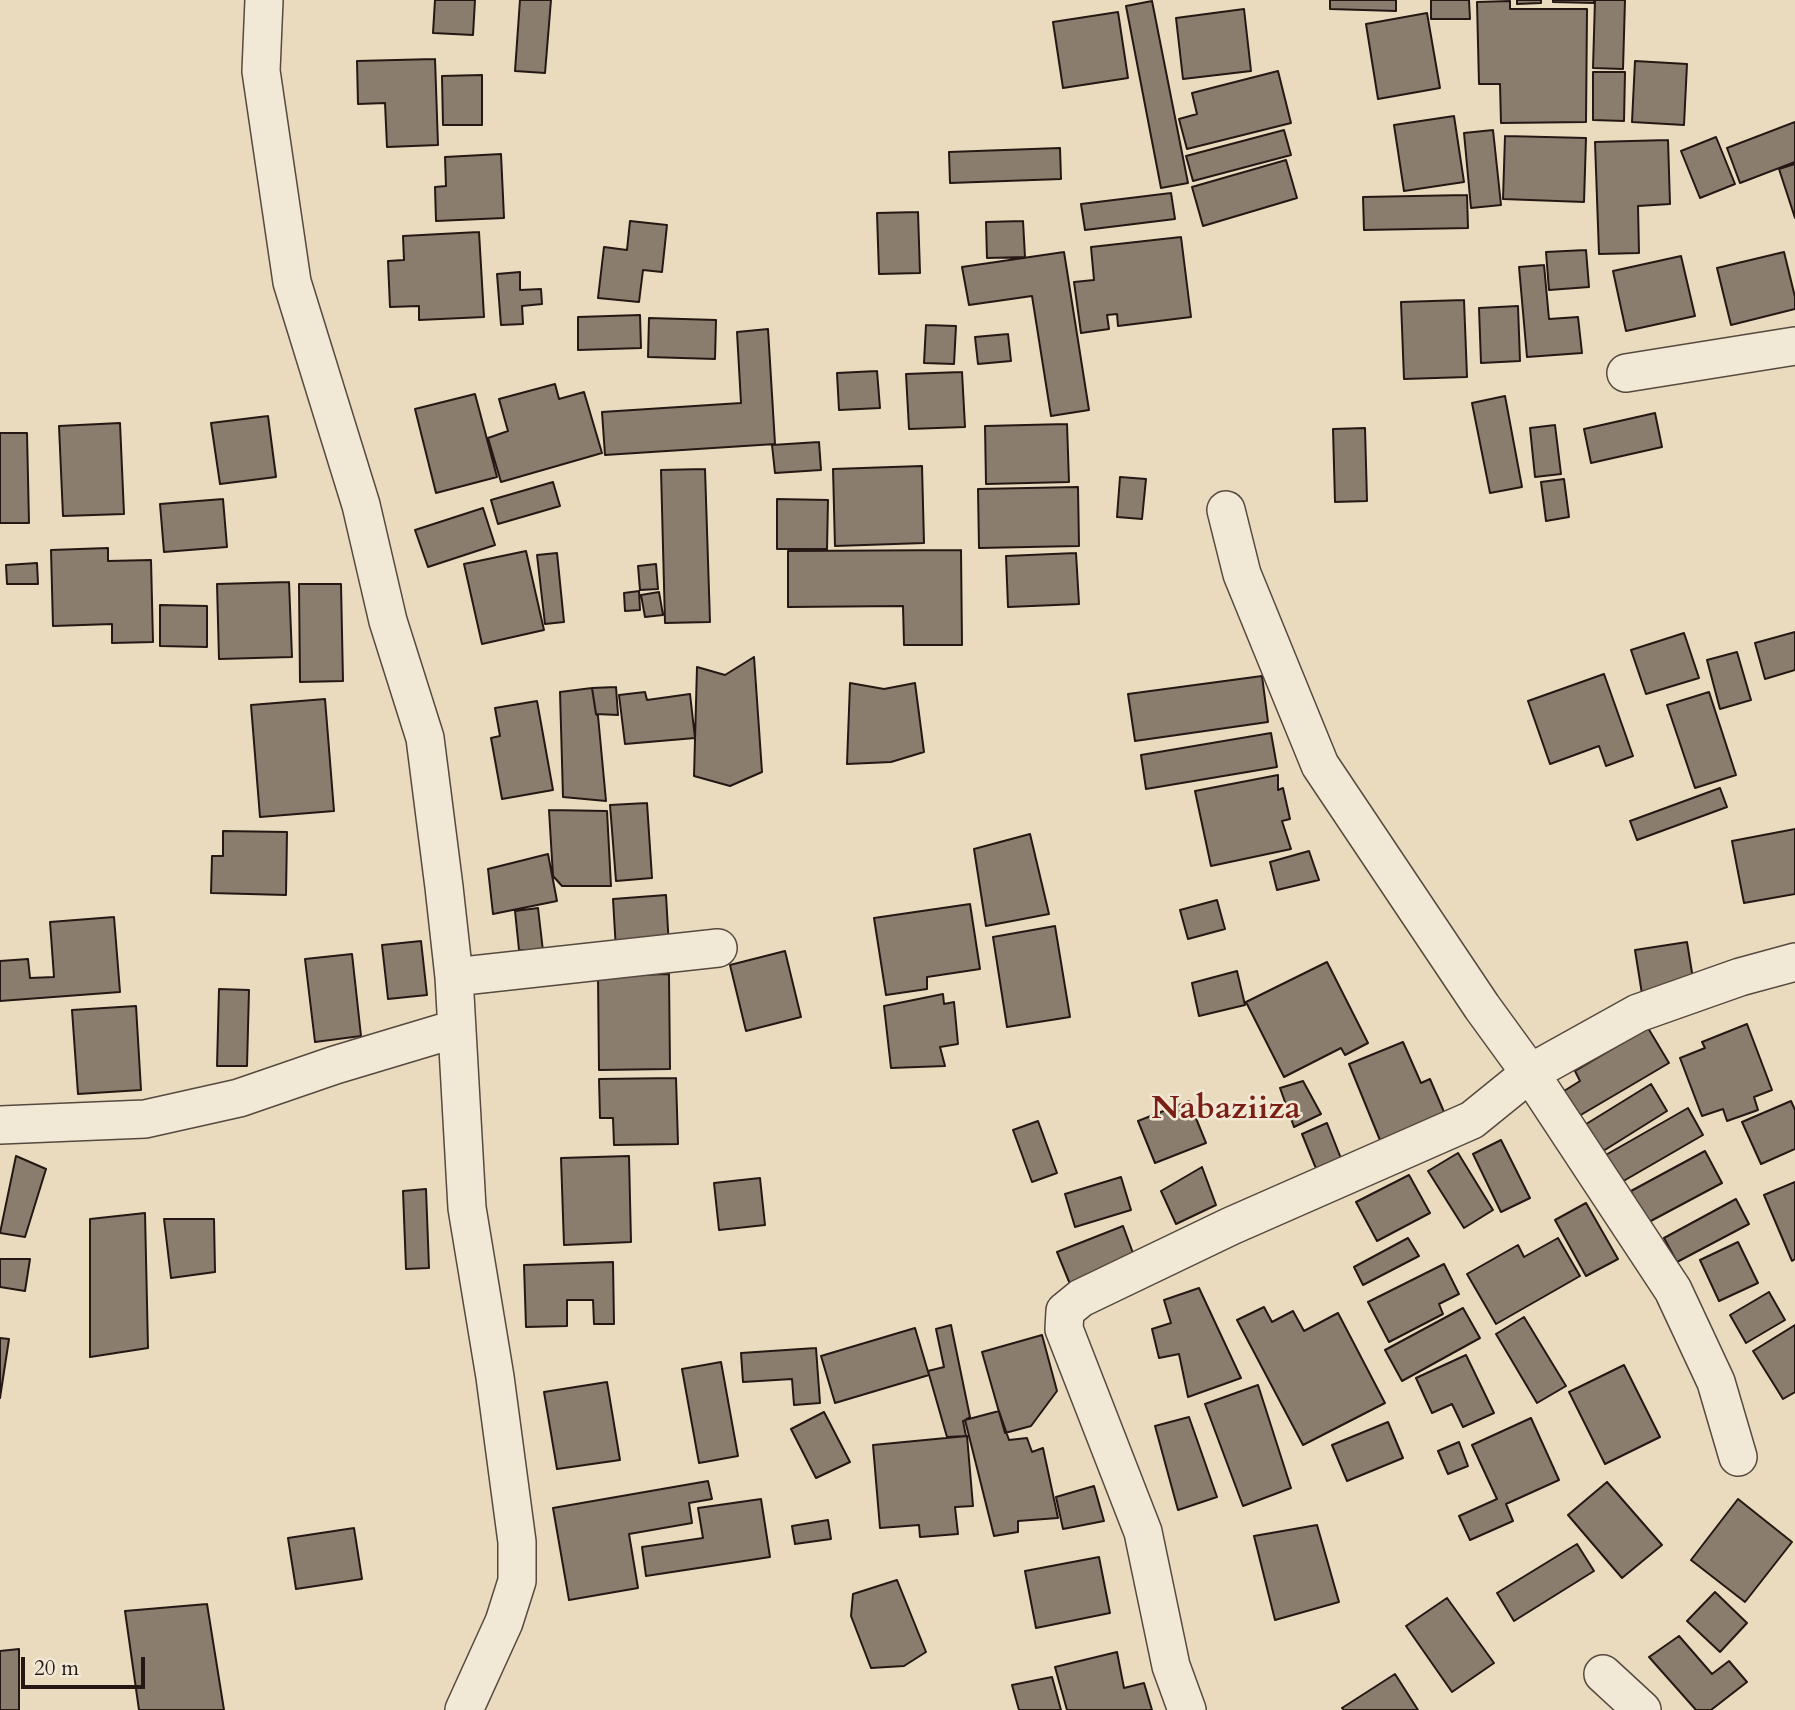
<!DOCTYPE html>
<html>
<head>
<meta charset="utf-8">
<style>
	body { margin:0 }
	#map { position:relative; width:1795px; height:1710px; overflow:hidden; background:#eadbbf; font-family:Cardo,serif }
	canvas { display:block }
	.scale { position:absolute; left:21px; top:1657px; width:124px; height:32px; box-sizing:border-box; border:4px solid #251814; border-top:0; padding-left:9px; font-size:21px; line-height:24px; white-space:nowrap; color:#251814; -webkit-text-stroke:5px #f1e8d5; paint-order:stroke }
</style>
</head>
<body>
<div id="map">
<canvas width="1795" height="1710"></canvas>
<div class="scale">20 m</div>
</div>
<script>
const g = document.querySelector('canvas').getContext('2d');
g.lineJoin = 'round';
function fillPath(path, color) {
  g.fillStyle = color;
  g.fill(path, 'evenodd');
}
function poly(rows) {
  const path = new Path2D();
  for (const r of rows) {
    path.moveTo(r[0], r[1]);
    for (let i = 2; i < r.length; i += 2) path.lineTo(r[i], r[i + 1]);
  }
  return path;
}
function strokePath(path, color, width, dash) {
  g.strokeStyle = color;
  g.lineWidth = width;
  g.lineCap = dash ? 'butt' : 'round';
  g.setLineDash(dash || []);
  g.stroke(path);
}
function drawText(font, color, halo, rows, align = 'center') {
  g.font = font + ' Cardo,serif';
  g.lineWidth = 5;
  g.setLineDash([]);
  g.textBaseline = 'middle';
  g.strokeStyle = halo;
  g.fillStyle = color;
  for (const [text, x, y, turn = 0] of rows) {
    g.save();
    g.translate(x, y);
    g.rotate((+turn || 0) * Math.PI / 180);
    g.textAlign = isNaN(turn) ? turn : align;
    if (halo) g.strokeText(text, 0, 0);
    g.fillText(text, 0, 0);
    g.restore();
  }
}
const building = poly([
	[435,0,475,0,473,35,433,33,435,0],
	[520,0,551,0,545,73,515,71,520,0],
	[1330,0,1396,0,1396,11,1330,9,1330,0],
	[1431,0,1469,0,1470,19,1431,19,1431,0],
	[1517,0,1541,0,1541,3,1517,4,1517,0],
	[1553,0,1594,0,1594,3,1553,2,1553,0],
	[1595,0,1625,0,1623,69,1593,68,1595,0],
	[1152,1,1188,183,1161,188,1126,6,1152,1],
	[1510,1,1510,9,1587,9,1586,122,1501,123,1500,84,1479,84,1477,2,1510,1],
	[1244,9,1251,71,1183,79,1176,18,1244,9],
	[1118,12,1128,78,1063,88,1053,22,1118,12],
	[1427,13,1440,88,1378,99,1366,24,1427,13],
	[435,59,438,145,387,147,385,103,358,104,357,61,435,59],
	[1635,61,1687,64,1684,125,1632,122,1635,61],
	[1278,71,1291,123,1187,149,1179,119,1197,114,1192,93,1278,71],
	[1593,72,1625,72,1624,121,1593,120,1593,72],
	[482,75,482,125,443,125,442,76,482,75],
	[1454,116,1464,182,1404,191,1394,125,1454,116],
	[1795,122,1795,162,1740,183,1727,148,1795,122],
	[1284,130,1291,155,1193,181,1186,156,1284,130],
	[1493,130,1501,205,1471,208,1464,133,1493,130],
	[1505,136,1586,138,1584,202,1503,199,1505,136],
	[1716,137,1735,184,1700,198,1681,151,1716,137],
	[1668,140,1670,204,1638,206,1639,253,1599,254,1595,142,1668,140],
	[1060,148,1061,179,950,183,949,152,1060,148],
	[501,154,504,218,436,221,435,187,446,186,445,157,501,154],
	[1286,160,1297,198,1203,226,1192,187,1286,160],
	[1795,164,1795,218,1779,169,1795,164],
	[1171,193,1175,219,1085,230,1081,204,1171,193],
	[1467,195,1468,228,1364,230,1363,197,1467,195],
	[918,212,920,273,879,274,877,213,918,212],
	[630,221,667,225,662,272,643,270,639,302,598,298,604,247,627,250,630,221],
	[1023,221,1025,257,987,258,986,222,1023,221],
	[479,232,484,317,419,320,419,306,390,307,388,261,404,260,403,236,479,232],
	[1181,237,1191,317,1118,326,1117,314,1107,315,1109,329,1081,333,1074,282,1094,280,1091,247,1181,237],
	[1586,250,1589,287,1549,290,1546,252,1586,250],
	[1064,252,1089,410,1051,416,1032,296,969,305,962,267,1064,252],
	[1784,252,1795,297,1795,309,1731,325,1717,268,1784,252],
	[1681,256,1695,316,1626,331,1613,271,1681,256],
	[1544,265,1549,319,1578,317,1582,353,1527,357,1519,267,1544,265],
	[520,272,520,290,541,289,542,304,522,306,523,324,501,325,497,274,520,272],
	[1464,300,1467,377,1404,379,1401,302,1464,300],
	[1518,306,1520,361,1481,363,1479,308,1518,306],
	[640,315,641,348,578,350,578,317,640,315],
	[649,318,716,320,715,359,648,357,649,318],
	[926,325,956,326,954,364,924,363,926,325],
	[768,329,775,444,605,455,602,412,741,403,737,332,768,329],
	[1008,334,1011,361,978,364,975,337,1008,334],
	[877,371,880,408,839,410,837,373,877,371],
	[962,372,965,427,909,429,906,374,962,372],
	[555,384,559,399,584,392,602,453,501,482,488,438,508,431,499,399,555,384],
	[475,394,497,477,436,493,415,409,475,394],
	[1505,396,1522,487,1490,493,1472,403,1505,396],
	[1655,413,1662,447,1591,463,1584,429,1655,413],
	[268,416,276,477,220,484,211,423,268,416],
	[120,423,124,514,63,516,59,426,120,423],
	[1067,424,1069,482,986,484,985,426,1067,424],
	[1555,425,1561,474,1535,477,1530,428,1555,425],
	[1365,428,1367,501,1335,502,1333,429,1365,428],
	[0,433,27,433,29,523,0,523,0,433],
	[819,442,821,470,775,473,772,445,819,442],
	[922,466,924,543,835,546,833,469,922,466],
	[705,469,710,622,665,623,661,470,705,469],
	[1120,477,1146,479,1142,519,1117,517,1120,477],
	[1564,479,1569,517,1546,521,1541,482,1564,479],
	[553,482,560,506,498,524,491,500,553,482],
	[1078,487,1079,546,979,548,978,489,1078,487],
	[223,499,227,547,164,552,160,504,223,499],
	[777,499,828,500,827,549,777,549,777,499],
	[483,508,495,545,428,567,415,530,483,508],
	[108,548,108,561,151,560,153,642,112,643,112,624,53,626,51,550,108,548],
	[961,550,962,645,904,645,903,606,788,607,788,551,961,550],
	[526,551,544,630,482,644,464,564,526,551],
	[557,553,564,622,545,624,537,555,557,553],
	[1076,553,1079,604,1008,607,1006,556,1076,553],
	[37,563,38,584,7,584,6,565,37,563],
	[656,564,658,589,640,590,638,566,656,564],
	[289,582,292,657,219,659,217,584,289,582],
	[299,584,341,584,343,681,300,682,299,584],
	[639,591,640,610,625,611,624,593,639,591],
	[659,592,663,615,645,617,641,595,659,592],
	[160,605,207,606,207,647,160,646,160,605],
	[1795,632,1795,670,1765,679,1755,643,1795,632],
	[1684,633,1699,678,1646,694,1631,650,1684,633],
	[1737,652,1751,700,1720,709,1707,660,1737,652],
	[754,657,762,772,730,786,694,776,697,667,725,675,754,657],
	[1604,674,1633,756,1606,766,1599,746,1550,764,1528,701,1604,674],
	[1262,676,1268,722,1135,741,1128,694,1262,676],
	[850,683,884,689,915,683,924,752,891,762,847,764,850,683],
	[616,687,618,715,596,714,592,688,616,687],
	[592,688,596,714,598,716,606,801,563,797,560,692,592,688],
	[645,692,647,700,690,694,695,738,625,744,619,695,645,692],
	[1709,692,1736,775,1695,788,1667,705,1709,692],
	[325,699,334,811,260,817,251,705,325,699],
	[537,701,553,790,502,799,491,738,500,736,495,708,537,701],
	[1271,733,1277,767,1146,789,1141,755,1271,733],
	[1278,775,1278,790,1283,788,1290,819,1282,821,1291,849,1211,866,1195,791,1278,775],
	[1720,788,1727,807,1637,840,1630,821,1720,788],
	[647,803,652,878,616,881,610,805,647,803],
	[549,810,607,811,611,886,562,886,553,876,549,810],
	[1795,829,1795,894,1744,903,1732,841,1795,829],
	[223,831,287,832,286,895,211,893,212,856,223,856,223,831],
	[1030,834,1049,914,986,926,974,849,1030,834],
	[1309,851,1319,880,1277,890,1270,862,1309,851],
	[548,854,557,901,493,914,488,869,548,854],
	[666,895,669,947,616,950,613,899,666,895],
	[1217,900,1225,929,1188,939,1180,910,1217,900],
	[970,904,980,969,927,977,927,989,886,995,874,918,970,904],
	[538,908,543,951,519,950,515,911,538,908],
	[114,917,120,992,0,1001,0,961,28,959,30,978,54,977,50,922,114,917],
	[1055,926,1070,1017,1007,1027,993,937,1055,926],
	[421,941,427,995,388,999,382,945,421,941],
	[1687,942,1694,985,1642,994,1635,950,1687,942],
	[785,951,801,1017,746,1031,730,965,785,951],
	[352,954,361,1036,315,1042,305,959,352,954],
	[1327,962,1368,1043,1345,1055,1341,1048,1284,1077,1246,1002,1327,962],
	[1237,971,1245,1005,1199,1016,1192,983,1237,971],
	[669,974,670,1069,599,1070,598,976,669,974],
	[219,989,249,990,247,1066,217,1066,219,989],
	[943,994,944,1004,954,1002,958,1044,940,1047,945,1066,891,1068,884,1006,943,994],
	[136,1006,141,1090,78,1094,72,1010,136,1006],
	[1747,1024,1772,1090,1754,1097,1758,1110,1727,1121,1723,1109,1702,1116,1680,1058,1705,1048,1702,1042,1747,1024],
	[1648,1028,1669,1063,1579,1116,1564,1091,1580,1081,1575,1071,1648,1028],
	[1403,1042,1421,1083,1430,1079,1447,1119,1382,1145,1349,1064,1403,1042],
	[676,1078,678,1144,614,1145,613,1118,600,1118,599,1079,676,1078],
	[1303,1081,1321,1114,1294,1127,1280,1088,1303,1081],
	[1651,1084,1667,1111,1600,1153,1583,1126,1651,1084],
	[1189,1101,1206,1143,1155,1163,1138,1121,1189,1101],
	[1791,1101,1795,1110,1795,1149,1761,1164,1742,1122,1791,1101],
	[1688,1108,1703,1135,1620,1183,1604,1156,1688,1108],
	[1038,1121,1057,1173,1032,1182,1013,1130,1038,1121],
	[1327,1123,1342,1161,1317,1171,1302,1134,1327,1123],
	[1501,1140,1530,1198,1501,1212,1473,1154,1501,1140],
	[1705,1151,1722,1183,1647,1223,1631,1191,1705,1151],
	[1458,1153,1493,1210,1464,1228,1428,1171,1458,1153],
	[16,1156,46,1169,25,1237,0,1233,16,1156],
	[629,1156,631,1242,564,1245,561,1158,629,1156],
	[1202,1167,1216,1205,1176,1224,1161,1191,1202,1167],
	[1409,1175,1430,1213,1377,1241,1356,1202,1409,1175],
	[1121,1177,1131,1210,1075,1227,1065,1194,1121,1177],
	[760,1178,765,1225,719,1230,714,1183,760,1178],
	[1795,1182,1795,1259,1792,1261,1764,1195,1795,1182],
	[426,1189,429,1268,406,1269,403,1191,426,1189],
	[1736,1199,1749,1224,1677,1262,1664,1238,1736,1199],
	[1586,1203,1618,1259,1586,1276,1555,1220,1586,1203],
	[145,1213,148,1348,90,1357,90,1219,145,1213],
	[164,1219,214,1219,215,1272,171,1278,164,1219],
	[1123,1226,1137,1264,1072,1289,1057,1252,1123,1226],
	[1408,1238,1419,1256,1363,1285,1354,1267,1408,1238],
	[1558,1238,1580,1276,1496,1324,1467,1274,1518,1245,1524,1257,1558,1238],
	[1738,1242,1758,1283,1719,1301,1700,1260,1738,1242],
	[0,1259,30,1259,25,1291,0,1287,0,1259],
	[613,1262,614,1324,594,1324,593,1300,567,1300,567,1326,526,1327,524,1265,613,1262],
	[1444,1264,1459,1294,1439,1304,1443,1314,1389,1342,1368,1302,1444,1264],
	[1199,1288,1241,1378,1188,1397,1179,1354,1159,1358,1152,1329,1171,1323,1164,1300,1199,1288],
	[1769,1292,1785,1320,1746,1343,1730,1315,1769,1292],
	[1264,1307,1272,1322,1293,1311,1304,1331,1338,1313,1385,1403,1303,1445,1237,1320,1264,1307],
	[1463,1308,1480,1338,1402,1381,1385,1350,1463,1308],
	[1524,1317,1566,1386,1537,1403,1496,1334,1524,1317],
	[951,1325,970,1417,963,1421,966,1436,947,1437,928,1371,944,1367,936,1329,951,1325],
	[1795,1325,1795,1392,1783,1399,1753,1351,1795,1325],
	[915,1328,929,1375,835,1403,821,1356,915,1328],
	[1042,1335,1057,1391,1031,1426,1005,1433,982,1352,1042,1335],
	[0,1338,9,1339,0,1398,0,1338],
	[816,1348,820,1403,794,1405,792,1379,743,1382,741,1353,816,1348],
	[1466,1355,1494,1413,1463,1427,1452,1404,1432,1413,1416,1378,1466,1355],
	[721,1362,738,1456,699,1463,682,1369,721,1362],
	[1624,1365,1660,1437,1605,1464,1569,1392,1624,1365],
	[607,1382,620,1460,557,1469,544,1392,607,1382],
	[1258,1385,1291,1488,1243,1506,1205,1404,1258,1385],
	[999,1411,1009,1440,1027,1438,1032,1452,1043,1448,1058,1518,1018,1521,1018,1532,994,1536,965,1420,999,1411],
	[824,1412,850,1462,816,1478,791,1429,824,1412],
	[1189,1417,1217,1497,1178,1510,1155,1426,1189,1417],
	[1531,1418,1559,1480,1506,1504,1513,1521,1470,1540,1459,1516,1497,1499,1472,1445,1531,1418],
	[1388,1422,1403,1458,1347,1481,1332,1445,1388,1422],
	[967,1436,973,1506,955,1507,958,1534,920,1537,919,1525,880,1528,873,1445,967,1436],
	[1459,1442,1468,1466,1448,1474,1438,1451,1459,1442],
	[708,1481,712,1499,689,1503,692,1523,629,1534,638,1588,569,1600,553,1508,708,1481],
	[1607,1482,1662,1545,1622,1578,1568,1515,1607,1482],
	[1094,1486,1104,1521,1063,1529,1056,1497,1094,1486],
	[761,1499,770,1557,646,1576,642,1547,703,1538,698,1508,761,1499],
	[1738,1499,1792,1542,1745,1602,1691,1560,1738,1499],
	[828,1520,831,1539,795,1544,792,1526,828,1520],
	[1317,1525,1339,1602,1275,1620,1254,1536,1317,1525],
	[354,1528,362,1579,296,1589,288,1538,354,1528],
	[1577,1544,1594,1571,1514,1621,1497,1593,1577,1544],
	[1099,1557,1110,1613,1036,1628,1025,1571,1099,1557],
	[897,1580,926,1652,904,1666,871,1668,851,1616,853,1594,897,1580],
	[1715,1592,1747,1623,1720,1652,1687,1621,1715,1592],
	[1447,1598,1494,1663,1452,1692,1406,1626,1447,1598],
	[207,1604,224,1710,139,1710,125,1611,207,1604],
	[1679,1636,1712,1674,1729,1661,1747,1682,1711,1710,1696,1710,1649,1657,1679,1636],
	[19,1649,19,1710,0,1710,0,1651,19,1649],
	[1117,1652,1124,1688,1144,1683,1152,1710,1067,1710,1055,1667,1117,1652],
	[1395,1674,1418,1710,1344,1710,1342,1708,1395,1674],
	[1052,1677,1061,1710,1019,1710,1012,1685,1052,1677]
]);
const street = poly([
	[264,0,261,71,292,282,361,505,388,621,425,738,444,887,454,977,467,1208,495,1377,517,1542,517,1581,504,1622,464,1710],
	[1626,373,1795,346],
	[1226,510,1242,574,1320,765,1482,1007,1530,1073,1673,1290,1716,1382,1738,1457],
	[454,977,718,948],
	[0,1125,145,1119,239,1098,335,1065,455,1029],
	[1603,1674,1642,1710],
	[1187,1710,1171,1666,1143,1532,1064,1329,1065,1311,1081,1298,1231,1226,1472,1120,1530,1073,1638,1013,1740,977,1795,962]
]);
const quarterNames = [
	["Nabaziiza",1226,1110]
];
fillPath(building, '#8b7d6d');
strokePath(building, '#251814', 2);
strokePath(street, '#56493f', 40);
strokePath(street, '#f1e8d5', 37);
drawText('bold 33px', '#7a1f14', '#f1e8d5', quarterNames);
</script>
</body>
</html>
